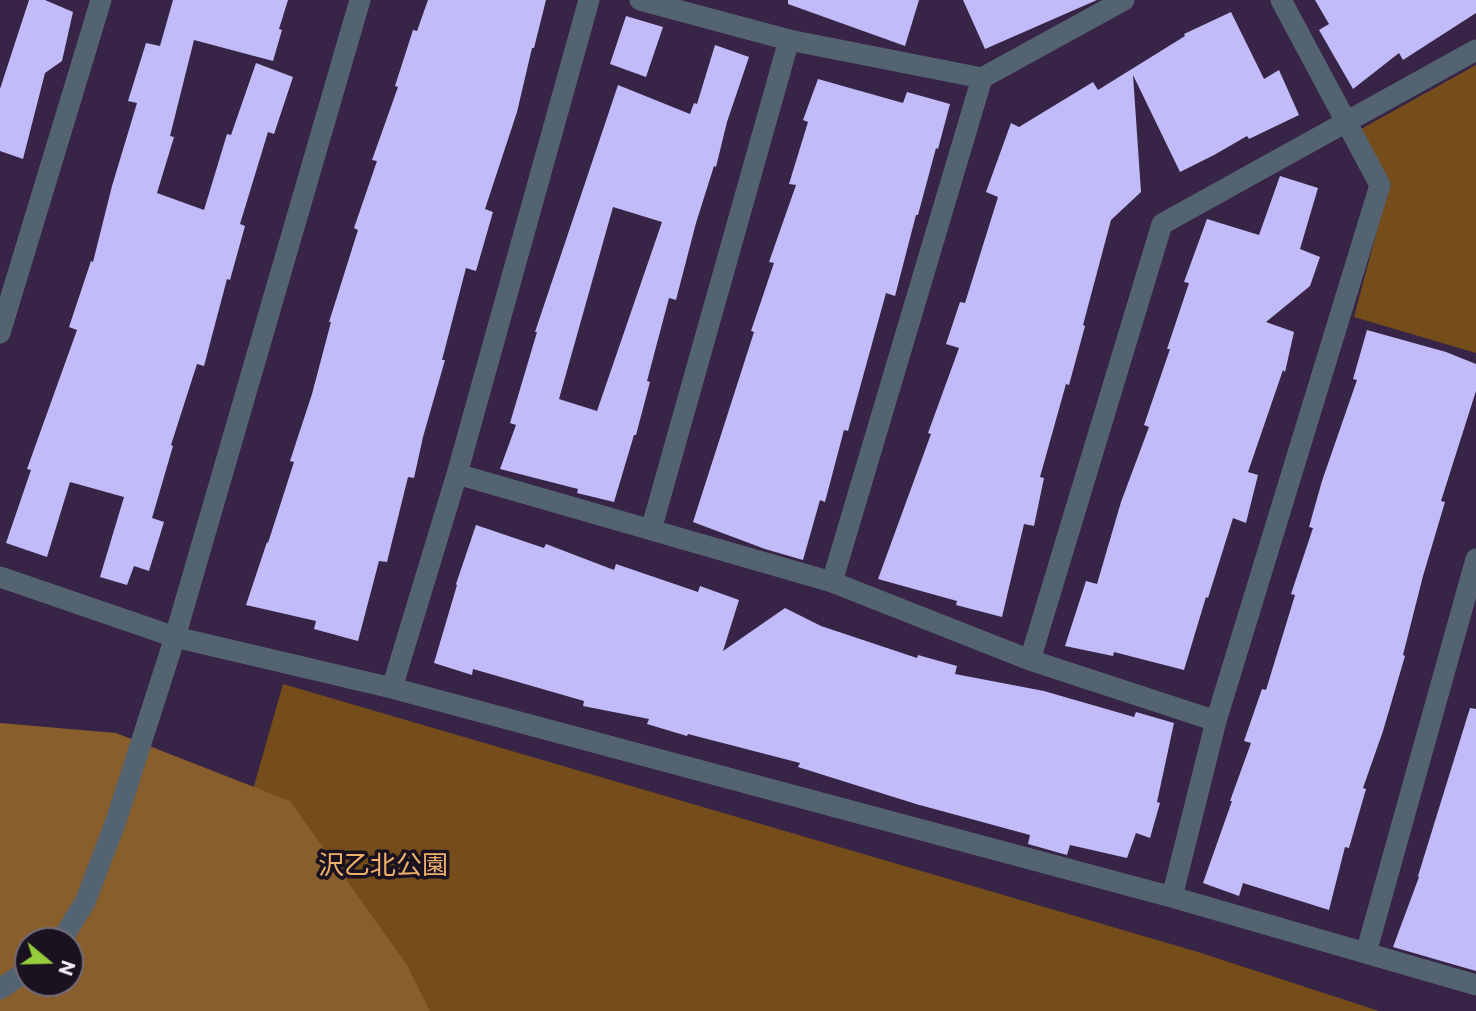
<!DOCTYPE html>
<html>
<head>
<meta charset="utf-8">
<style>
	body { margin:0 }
	#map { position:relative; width:1476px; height:1011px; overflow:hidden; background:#372446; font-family:Commissioner,sans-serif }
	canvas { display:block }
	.north { position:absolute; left:14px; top:927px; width:70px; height:70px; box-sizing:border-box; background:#1a1221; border:2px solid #726b79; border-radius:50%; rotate:109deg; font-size:19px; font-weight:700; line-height:28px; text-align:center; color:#f7f1fe }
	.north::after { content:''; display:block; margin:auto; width:24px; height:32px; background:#95cc3b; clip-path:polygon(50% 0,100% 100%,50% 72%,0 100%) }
</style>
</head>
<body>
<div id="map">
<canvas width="1476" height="1011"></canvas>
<div class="north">N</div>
</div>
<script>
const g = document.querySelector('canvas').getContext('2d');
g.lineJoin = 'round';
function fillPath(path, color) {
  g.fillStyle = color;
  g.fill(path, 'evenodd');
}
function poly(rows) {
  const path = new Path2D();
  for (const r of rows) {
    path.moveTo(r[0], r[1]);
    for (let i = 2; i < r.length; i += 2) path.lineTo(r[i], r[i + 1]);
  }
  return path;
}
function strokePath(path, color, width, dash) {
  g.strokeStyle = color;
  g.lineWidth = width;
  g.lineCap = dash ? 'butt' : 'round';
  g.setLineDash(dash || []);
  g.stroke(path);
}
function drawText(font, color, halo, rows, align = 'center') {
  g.font = font + ' Commissioner,"Noto Sans JP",sans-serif';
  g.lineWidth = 7;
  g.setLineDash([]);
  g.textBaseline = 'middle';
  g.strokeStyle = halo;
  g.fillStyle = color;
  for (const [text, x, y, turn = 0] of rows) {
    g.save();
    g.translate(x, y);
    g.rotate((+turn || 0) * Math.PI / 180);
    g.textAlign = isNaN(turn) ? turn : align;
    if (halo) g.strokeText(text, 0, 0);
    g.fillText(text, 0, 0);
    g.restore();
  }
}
const green = poly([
	[1476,65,1476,353,1354,317,1388,189,1361,129],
	[283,684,1198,952,1379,1011,190,1011]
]);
const forest = poly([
	[0,723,116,733,290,801,407,965,430,1011,0,1011],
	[28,941,70,941,70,983,28,983]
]);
const building = poly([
	[29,0,45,0,73,12,62,61,45,73,23,159,0,151,0,89],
	[173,0,288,0,279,29,282,30,273,61,194,40,170,136,174,137,157,193,204,210,227,134,231,135,256,63,293,77,274,134,268,132,240,224,245,226,230,280,227,279,204,366,197,364,171,445,173,446,152,518,164,522,149,571,134,566,127,585,100,577,124,497,70,482,47,557,6,543,31,470,27,469,77,330,69,327,91,261,93,262,112,186,137,103,128,101,146,43,160,46],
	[428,0,546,0,534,48,532,48,517,112,485,209,493,212,476,271,466,268,442,360,445,360,423,437,414,478,408,477,387,562,379,561,358,641,314,629,316,621,246,605,267,542,268,543,294,462,290,461,312,394,331,322,329,322,358,230,354,228,377,161,372,160,398,87,395,86,413,30,417,31],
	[788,0,919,0,905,46,788,4],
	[963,0,1097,0,985,49],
	[1315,0,1476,0,1476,13,1403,60,1399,53,1353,89,1319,30,1329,24],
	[1231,12,1264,79,1279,70,1299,115,1249,139,1247,136,1214,155,1180,172,1133,75,1141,192,1111,220,1083,325,1085,326,1069,385,1066,384,1040,477,1044,478,1034,526,1024,524,1002,617,956,605,957,601,878,579,931,434,928,433,959,348,946,344,960,302,965,303,998,197,986,192,1011,123,1019,127,1093,82,1098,90,1185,36,1184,34],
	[626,16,663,27,646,77,610,64],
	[715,45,749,57,727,122,716,167,714,166,696,223,676,300,669,298,647,381,650,382,636,435,634,435,614,502,577,493,578,489,500,469,516,425,510,423,537,332,535,332,618,85,690,114,694,103,697,104],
	[613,207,662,222,597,411,559,399],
	[818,79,903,103,907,92,950,104,938,149,936,148,918,215,916,215,895,296,886,293,848,431,844,430,825,502,820,500,803,560,765,549,693,522,754,332,751,331,774,263,769,262,796,185,789,184,808,122,803,120],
	[1280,176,1318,188,1300,249,1320,257,1310,286,1266,322,1294,332,1285,372,1283,370,1248,472,1258,475,1246,523,1233,518,1208,598,1206,597,1184,670,1114,652,1113,656,1065,646,1086,581,1097,584,1121,502,1149,427,1144,425,1170,349,1167,349,1189,283,1184,282,1207,219,1259,235],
	[1367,330,1446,352,1476,364,1476,391,1441,501,1445,502,1423,576,1403,655,1405,656,1383,731,1363,788,1366,789,1349,848,1345,847,1329,910,1243,883,1239,896,1203,883,1232,801,1230,801,1251,743,1244,741,1262,689,1266,690,1295,595,1291,594,1313,528,1309,527,1322,481,1357,380,1353,379],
	[476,525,544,548,546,544,614,570,616,564,698,592,700,586,739,600,723,651,785,608,821,626,917,658,918,655,957,666,955,674,1044,691,1134,717,1136,712,1174,723,1157,802,1160,803,1150,838,1136,833,1127,858,1070,845,1067,855,1028,844,1030,835,916,804,798,767,800,763,688,734,687,736,647,724,649,719,583,706,584,701,473,669,472,675,434,663,457,585,456,584],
	[1470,708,1476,709,1476,971,1393,947,1419,877,1418,876]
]);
const minor = poly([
	[640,0,789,40,982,78,1124,0],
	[0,333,101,0],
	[457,474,832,582,1030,660,1216,721],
	[651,530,789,40],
	[0,577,175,637,392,688,1172,897,1476,985],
	[832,582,982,78],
	[1030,660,1162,224,1476,50],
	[392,688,457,474,589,0],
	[1172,897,1216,721,1380,185,1281,0],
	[61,941,85,902,116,821,175,637,360,0],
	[1366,953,1476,559],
	[0,989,28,970]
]);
const parkNames = [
	["沢乙北公園",383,865]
];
fillPath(green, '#754d1a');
fillPath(forest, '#885e2c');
fillPath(building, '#c1bcf9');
strokePath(minor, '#546371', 21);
drawText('26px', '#f0b068', '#1a1221', parkNames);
</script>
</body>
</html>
